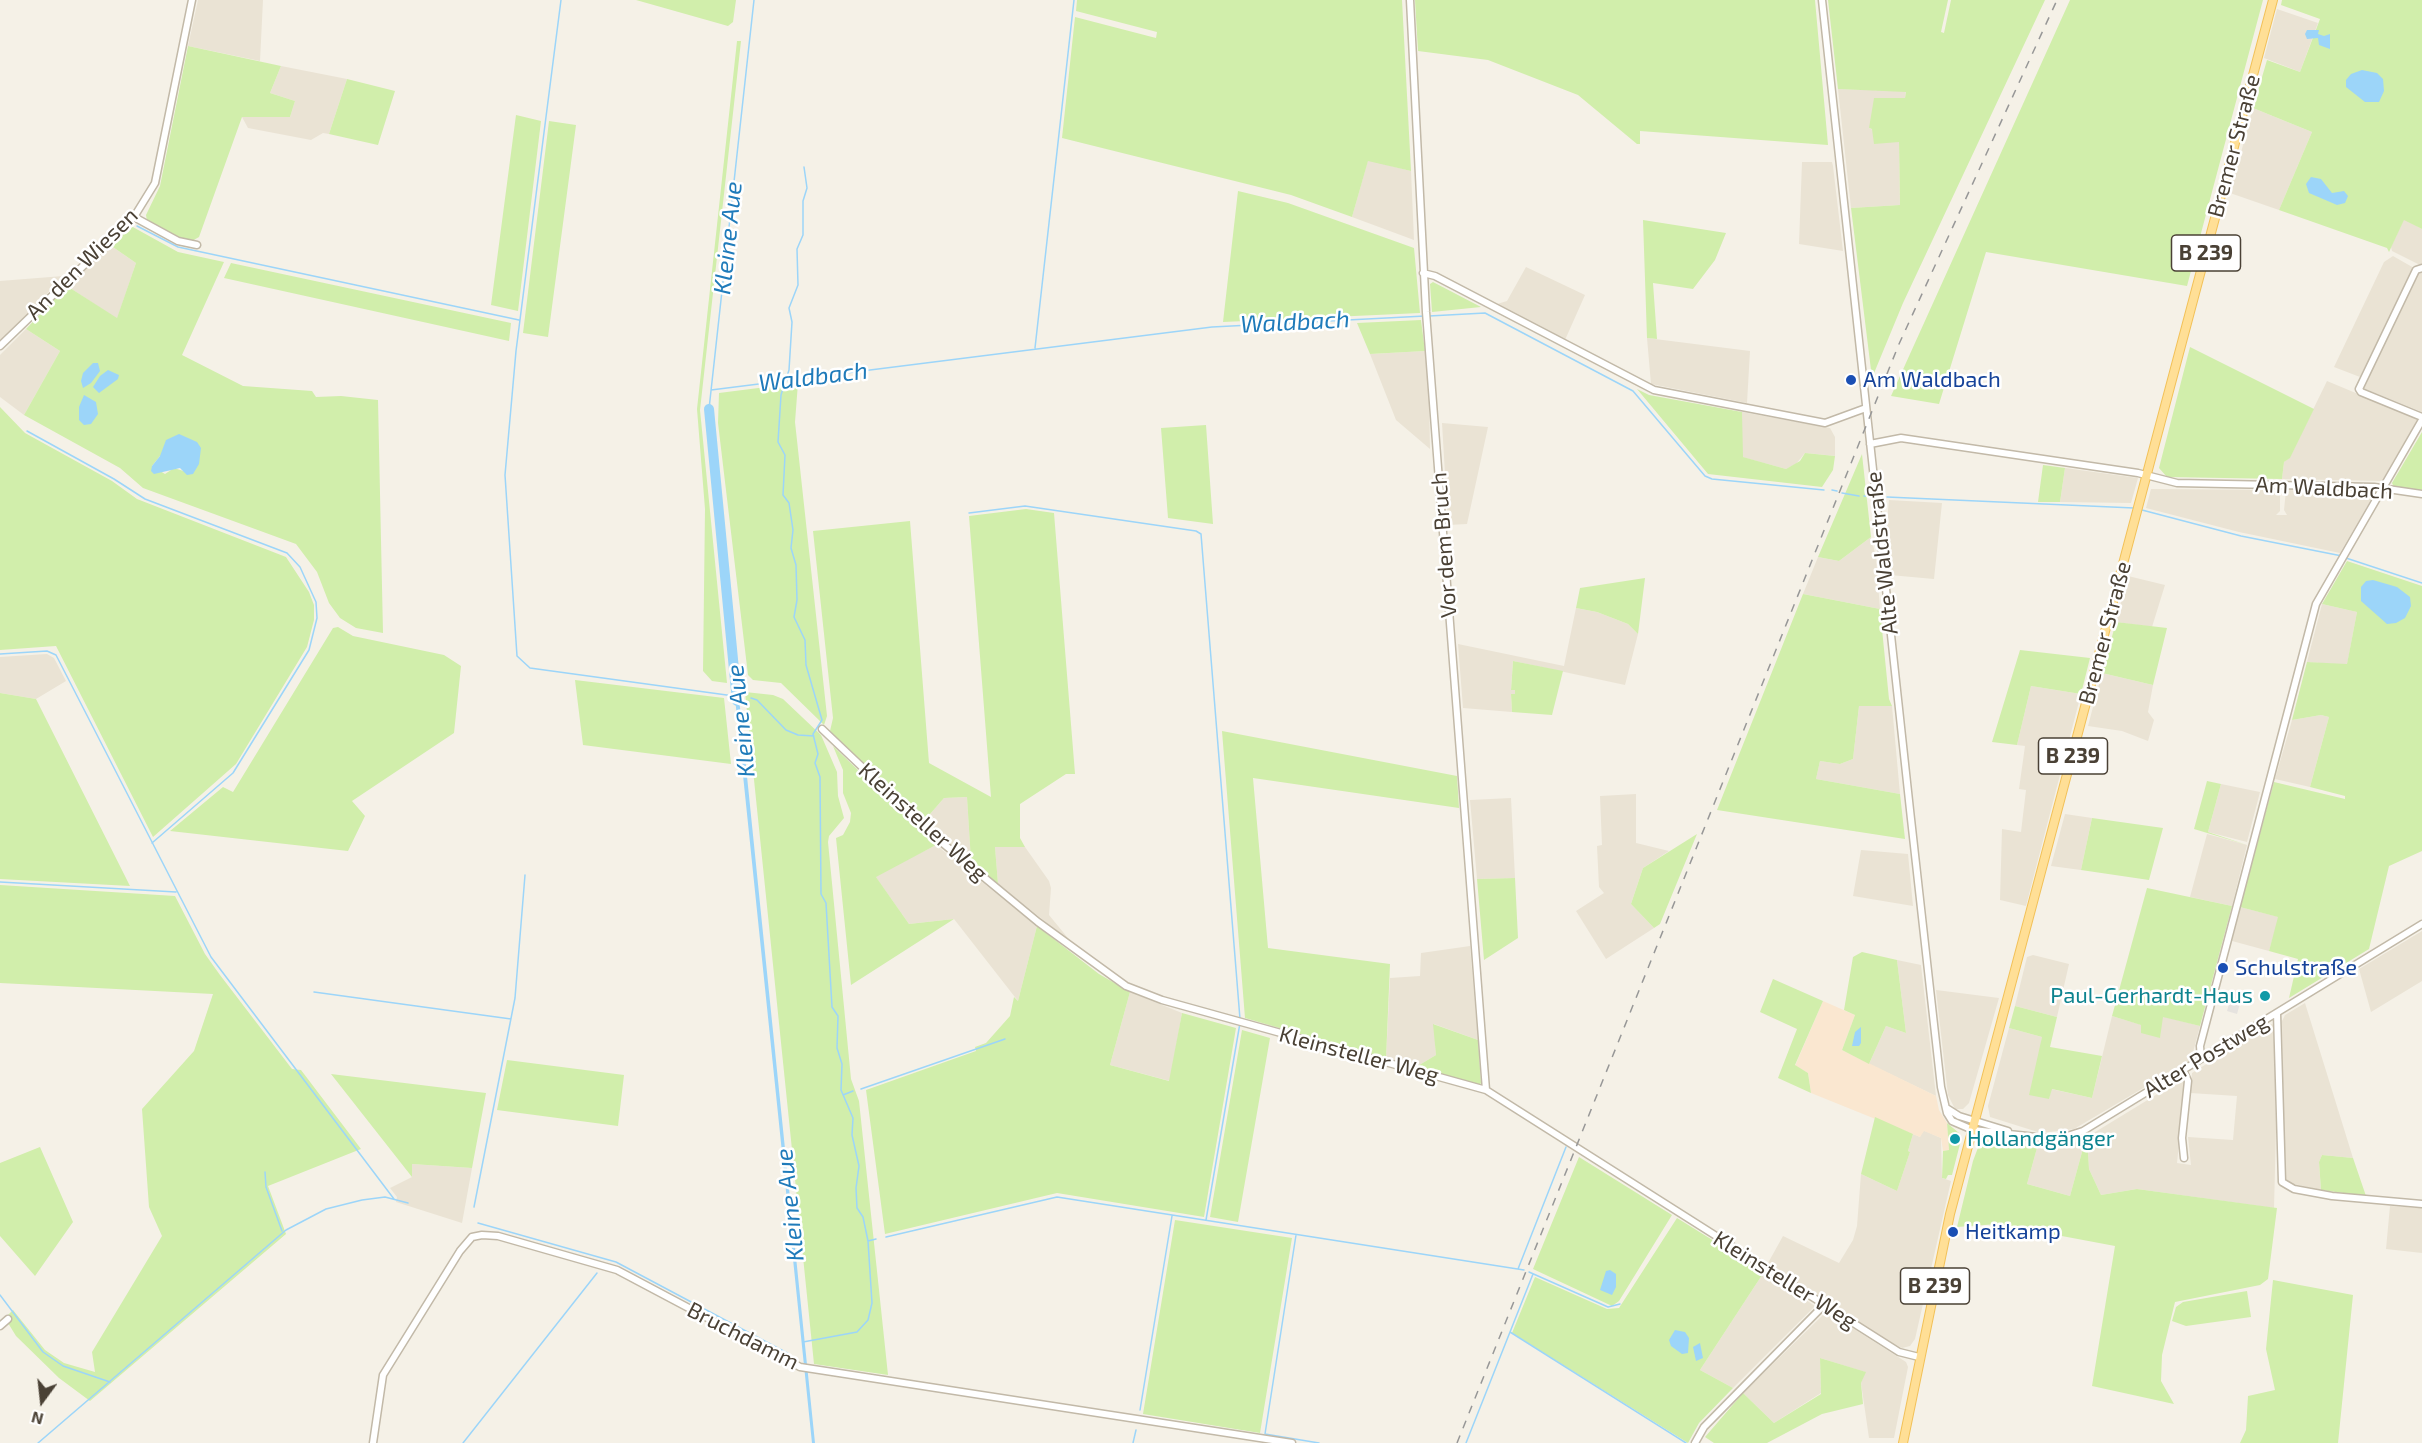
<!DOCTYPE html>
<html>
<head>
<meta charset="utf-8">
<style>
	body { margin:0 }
	#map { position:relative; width:2422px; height:1443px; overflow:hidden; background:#f5f1e7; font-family:"Exo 2",sans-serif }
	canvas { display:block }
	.north { position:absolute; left:12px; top:1371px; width:60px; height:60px; -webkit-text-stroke:4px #fff; paint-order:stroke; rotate:195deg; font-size:16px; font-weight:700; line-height:24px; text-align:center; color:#4a4135 }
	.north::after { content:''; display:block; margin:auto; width:21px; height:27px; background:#4a4135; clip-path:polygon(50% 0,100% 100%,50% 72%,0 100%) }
</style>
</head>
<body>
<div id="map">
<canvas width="2422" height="1443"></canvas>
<div class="north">N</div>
</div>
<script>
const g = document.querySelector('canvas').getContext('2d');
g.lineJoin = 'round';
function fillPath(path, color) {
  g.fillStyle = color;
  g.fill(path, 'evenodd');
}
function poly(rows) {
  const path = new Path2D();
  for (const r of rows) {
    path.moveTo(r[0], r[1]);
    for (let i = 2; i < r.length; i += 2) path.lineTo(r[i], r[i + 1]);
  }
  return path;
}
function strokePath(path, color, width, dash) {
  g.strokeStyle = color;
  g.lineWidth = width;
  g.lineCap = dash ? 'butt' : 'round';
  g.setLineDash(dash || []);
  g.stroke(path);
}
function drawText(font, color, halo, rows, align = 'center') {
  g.font = font + ' "Exo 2",sans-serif';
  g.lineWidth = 5;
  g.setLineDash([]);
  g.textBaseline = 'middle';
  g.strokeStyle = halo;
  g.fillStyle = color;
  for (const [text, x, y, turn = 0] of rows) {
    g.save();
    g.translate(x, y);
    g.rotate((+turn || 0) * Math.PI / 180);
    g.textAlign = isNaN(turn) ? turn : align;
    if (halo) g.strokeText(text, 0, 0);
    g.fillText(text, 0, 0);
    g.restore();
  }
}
const residential = poly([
	[198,0,263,0,260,61,188,46],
	[2277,9,2318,23,2300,72,2264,58],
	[281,66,347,79,329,134,323,133,311,140,248,128,242,117,290,117,295,101,270,93],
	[1838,89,1906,91,1905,98,1869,128,1899,142,1900,205,1851,208],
	[2253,108,2312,132,2279,210,2230,193],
	[1368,160,1411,171,1414,240,1352,217],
	[1802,162,1832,162,1833,166,1843,251,1799,244],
	[2404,219,2422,229,2422,266,2392,251,2391,247],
	[110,245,136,263,117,319,67,286],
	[2393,256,2414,268,2360,377,2334,367,2384,262],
	[1526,267,1585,295,1565,340,1497,304,1507,301],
	[2422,272,2422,412,2363,388,2362,384,2417,274],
	[63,276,23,320,0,340,0,281],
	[26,329,60,351,24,415,0,397,0,355],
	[1647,338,1750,351,1747,403,1651,384],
	[1425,351,1429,396,1430,449,1396,420,1370,354],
	[2327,381,2418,419,2382,481,2282,479,2284,462,2290,457],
	[1742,412,1830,428,1835,437,1835,456,1805,453,1796,464,1786,469,1742,457],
	[1442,423,1488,427,1467,524,1448,525],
	[2065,468,2138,478,2131,503,2060,502],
	[2151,489,2278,490,2280,493,2280,511,2276,515,2287,515,2284,510,2286,490,2375,493,2340,553,2239,532,2146,508],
	[1889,500,1942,503,1934,579,1890,575,1887,521],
	[1871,537,1876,557,1880,609,1803,594,1818,557,1839,561],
	[2128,576,2165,585,2152,627,2116,622],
	[2322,604,2357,612,2347,665,2307,662],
	[1576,608,1597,612,1628,624,1638,634,1625,685,1513,661,1511,689,1515,689,1515,694,1511,695,1512,712,1463,708,1458,644,1564,666],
	[47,654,54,658,66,681,36,699,0,693,0,657],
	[2102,673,2153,685,2148,712,2154,720,2148,741,2122,731,2088,726],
	[2031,686,2081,694,2026,906,2000,900,2002,829,2021,832,2026,790,2019,789,2025,746,2017,745],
	[1859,706,1892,706,1900,794,1816,779,1820,761,1840,764,1853,759],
	[2321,715,2329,717,2310,787,2275,779,2292,720],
	[2221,784,2260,792,2247,842,2208,832],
	[1636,794,1636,843,1669,851,1643,868,1631,904,1654,928,1606,959,1576,911,1604,893,1599,887,1597,846,1602,845,1600,796],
	[967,797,971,861,924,821,944,798],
	[1511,798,1515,878,1477,879,1470,800],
	[2065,814,2092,818,2081,870,2051,866],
	[2207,834,2247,845,2232,906,2190,897],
	[936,845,1037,926,1018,1001,954,919,909,924,875,876],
	[995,847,1025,847,1049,881,1051,888,1049,915,1072,943,998,884],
	[1861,850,1908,854,1913,906,1853,896],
	[2240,907,2279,917,2269,951,2232,941],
	[2422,931,2422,981,2371,1012,2359,969],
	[1470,946,1478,1040,1434,1024,1436,1055,1416,1067,1386,1059,1390,978,1420,976,1421,953],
	[2033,955,2069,964,2057,1017,2015,1006,2027,957],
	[1897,960,1921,965,1936,1096,1869,1064,1886,1026,1906,1033],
	[1936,990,1999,998,1969,1103,1963,1109,1955,1109,1948,1095],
	[1130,992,1182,1013,1170,1081,1110,1065],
	[2305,1003,2353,1158,2322,1155,2319,1162,2321,1190,2289,1183,2284,1178,2282,1021,2285,1015],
	[2112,1016,2142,1025,2160,1037,2162,1016,2200,1026,2192,1056,2189,1061,2074,1129,2041,1133,1990,1117,1988,1106,2009,1028,2042,1037,2041,1045,2049,1099,2051,1089,2092,1098],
	[2271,1024,2274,1025,2276,1130,2274,1208,2137,1189,2101,1195,2089,1169,2087,1137,2182,1079,2185,1084,2177,1163,2191,1165,2188,1137,2233,1140,2237,1096,2190,1093,2192,1073],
	[1923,1130,1941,1138,1942,1178,1951,1181,1915,1339,1910,1346,1902,1348,1883,1339,1768,1263,1783,1236,1839,1263,1853,1240,1857,1226,1861,1174,1897,1191,1910,1152,1908,1151,1913,1134,1920,1137],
	[2082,1140,2082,1152,2070,1196,2027,1184,2037,1148,2057,1149],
	[412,1164,472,1168,462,1223,396,1202,397,1197,390,1188,412,1177],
	[2390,1206,2422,1208,2422,1253,2386,1249],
	[1764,1272,1815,1306,1733,1388,1700,1370],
	[1825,1313,1829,1313,1906,1362,1908,1367,1894,1438,1869,1438,1861,1383,1865,1372,1820,1358,1821,1393,1774,1423,1743,1393]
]);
const commercial = poly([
	[1823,1001,1855,1015,1842,1050,1936,1096,1939,1110,1947,1123,1949,1150,1943,1151,1941,1138,1924,1131,1920,1137,1811,1093,1808,1073,1795,1066]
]);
const green = poly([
	[636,0,736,0,733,22,728,26],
	[1077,0,1402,0,1411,171,1368,161,1352,217,1291,195,1062,138,1075,17,1156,38,1157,32,1076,11],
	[1415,0,1815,0,1828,145,1640,131,1640,144,1637,144,1578,95,1488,60,1418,51],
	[1828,0,1948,0,1941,32,1944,33,1951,0,2045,0,1903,303,1872,378,1851,208,1900,205,1899,142,1874,144,1872,129,1869,128,1874,98,1905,98,1906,92,1838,89],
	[2070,0,2263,0,2187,286,1986,252,1939,404,1891,396],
	[2282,0,2422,0,2422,229,2404,220,2389,252,2387,248,2279,210,2312,132,2253,108,2267,60,2300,72,2320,19,2281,5],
	[737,41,741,41,700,410,727,683,712,681,703,671,705,509,697,409],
	[188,46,281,66,270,93,295,101,290,117,242,117,199,237,192,241,179,238,147,221,146,215,160,186],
	[347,79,395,91,378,145,329,134],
	[516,115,541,121,518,311,491,305],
	[549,121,576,125,548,337,523,333],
	[1238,191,1288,203,1414,248,1420,313,1223,322],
	[1643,220,1726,233,1715,260,1693,289,1653,283,1657,339,1647,338],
	[131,226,178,252,224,262,182,355,243,386,312,391,316,397,341,396,378,400,383,633,356,628,340,618,329,603,317,572,296,544,143,488,120,468,24,415,60,351,26,329,67,286,117,318,136,263,110,245],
	[160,456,193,474,174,468,165,474,152,466],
	[231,263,511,323,509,341,224,278],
	[1433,282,1481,307,1432,312,1430,284],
	[1421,320,1425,351,1370,354,1357,323],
	[2190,347,2314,409,2290,458,2284,462,2282,479,2167,477,2159,468],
	[798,383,795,422,827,716,824,725,781,683,753,680,748,675,718,423,719,393],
	[1637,389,1649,395,1742,412,1743,457,1786,469,1800,461,1805,453,1835,456,1833,470,1822,487,1708,474],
	[0,407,25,433,112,481,137,499,286,557,309,592,314,605,314,620,307,647,236,764,153,837,56,646,0,650],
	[1206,425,1213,524,1168,518,1161,428],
	[2422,432,2422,490,2394,487,2392,483],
	[1862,454,1871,537,1839,561,1818,557],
	[2043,465,2065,468,2060,502,2038,502],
	[1026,509,1054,513,1075,774,1066,774,1020,804,1020,838,1025,847,995,847,998,884,971,861,967,797,944,798,924,821,830,731,833,718,813,531,910,521,929,763,991,797,969,516],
	[2347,561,2422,586,2422,851,2389,866,2369,949,2289,998,2298,959,2269,951,2278,917,2240,907,2274,782,2345,799,2345,796,2310,787,2329,717,2321,715,2292,720,2307,662,2347,664,2357,612,2322,604],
	[1645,578,1638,634,1628,624,1597,612,1576,608,1580,588],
	[1803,594,1880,609,1889,699,1892,706,1859,706,1853,759,1840,764,1820,761,1816,779,1900,794,1905,839,1717,810],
	[2116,622,2167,628,2153,685,2102,673],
	[338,627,353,636,444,655,461,666,454,733,352,801,365,816,348,851,170,831,223,787,233,792,333,628],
	[2020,650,2090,658,2081,694,2031,686,2017,745,1992,742],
	[1513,661,1563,671,1552,715,1512,712,1511,694,1515,694,1515,690,1511,690],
	[575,680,724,698,731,764,583,745],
	[745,692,773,695,783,699,821,735,837,772,838,796,844,818,829,836,828,842,851,1079,859,1101,888,1375,814,1364],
	[0,693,36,699,130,886,0,879],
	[1222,731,1457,776,1459,808,1253,778,1268,948,1390,964,1386,1059,1245,1018],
	[833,746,936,845,876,877,909,924,954,919,851,985,836,838,843,835,850,822,851,813,843,793,843,770],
	[2207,781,2221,784,2208,832,2247,845,2194,829],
	[2092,818,2163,828,2149,880,2081,870],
	[1697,834,1660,924,1654,928,1631,904,1643,868],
	[1515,878,1518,938,1484,960,1477,879],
	[0,885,175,896,205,954,220,975,292,1069,301,1070,361,1149,268,1186,286,1234,90,1401,59,1378,16,1336,5,1318,13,1310,45,1350,64,1363,95,1372,92,1352,162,1236,149,1207,142,1109,194,1051,213,994,0,983],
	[2147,888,2232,906,2200,1026,2163,1017,2160,1038,2141,1033,2141,1025,2112,1016],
	[1037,926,1099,974,1130,992,1110,1065,1169,1081,1182,1013,1236,1028,1204,1217,1057,1193,885,1234,866,1090,976,1051,975,1047,986,1043,1010,1016,1014,997,1018,1001],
	[1862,952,1897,960,1906,1033,1886,1026,1869,1064,1842,1050,1855,1015,1844,1010,1853,957],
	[1773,979,1823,1001,1795,1065,1808,1073,1811,1093,1778,1078,1797,1029,1760,1012],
	[2015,1006,2057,1017,2050,1047,2102,1056,2092,1098,2052,1089,2049,1099,2029,1095,2042,1037,2009,1028],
	[1433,1024,1478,1040,1481,1083,1479,1086,1416,1067,1436,1055],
	[1242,1030,1270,1038,1238,1222,1210,1217],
	[507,1060,624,1075,618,1126,497,1110],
	[331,1074,486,1093,472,1168,412,1164,412,1177],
	[1875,1117,1913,1134,1908,1151,1910,1152,1897,1191,1861,1174],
	[1947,1123,1959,1133,1961,1140,1952,1175,1948,1175,1946,1179,1942,1178,1943,1151,1949,1150],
	[2087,1137,2089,1169,2101,1195,2137,1189,2277,1208,2268,1279,2260,1285,2175,1302,2162,1355,2161,1381,2174,1404,2092,1386,2115,1246,1998,1224,1957,1227,1973,1161,1979,1145,1984,1139,2037,1148,2027,1184,2070,1196,2082,1152,2082,1140],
	[40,1147,73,1222,35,1276,0,1236,0,1163],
	[2322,1155,2353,1158,2366,1196,2321,1190,2319,1162],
	[1579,1157,1672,1215,1619,1301,1612,1306,1533,1269],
	[1677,1218,1764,1272,1700,1370,1733,1388,1699,1423,1688,1443,1512,1333,1535,1277,1607,1309,1619,1308],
	[1175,1220,1292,1238,1260,1433,1143,1414],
	[2273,1280,2353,1295,2338,1443,2240,1443,2246,1430,2248,1396,2275,1390,2266,1349],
	[2247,1291,2251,1317,2186,1326,2172,1321,2176,1307,2183,1302],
	[1820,1358,1866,1372,1861,1383,1863,1404,1822,1414,1767,1443,1714,1443,1705,1437,1743,1393,1774,1423,1821,1394]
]);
const parking = poly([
	[2233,990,2243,993,2237,1014,2227,1011]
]);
const water = poly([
	[2307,30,2319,30,2318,34,2324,36,2330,34,2330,49,2319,45,2318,38,2307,39,2305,34],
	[2362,70,2377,73,2383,79,2384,91,2379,102,2365,102,2346,87,2346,80,2351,74],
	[2311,177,2321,179,2332,193,2344,191,2348,196,2345,203,2337,205,2309,193,2306,184],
	[93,363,98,363,100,371,91,383,83,388,81,381,83,373],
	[108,370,119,375,118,379,99,393,93,387,100,376],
	[84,395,96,402,98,414,91,424,84,425,79,420,79,407],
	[179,434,197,442,201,448,199,464,193,474,187,475,180,468,154,474,151,471,152,466,160,456,166,440],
	[2373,580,2397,587,2410,597,2411,606,2405,618,2396,623,2387,624,2361,601,2361,587,2366,581],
	[734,688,738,688,815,1443,812,1443],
	[1861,1027,1861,1043,1859,1046,1852,1046,1855,1032],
	[1610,1270,1616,1274,1616,1287,1612,1295,1600,1290,1606,1271],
	[1675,1330,1685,1332,1689,1338,1688,1353,1682,1354,1671,1346,1669,1340],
	[1700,1343,1703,1358,1696,1361,1693,1347]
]);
const stream = poly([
	[561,0,516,351,505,475,517,656,530,668,734,696],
	[137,226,178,247,519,320],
	[1429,316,1485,313,1633,391,1705,476,1712,479,1824,490],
	[1035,348,1074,0],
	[711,390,1212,327,1425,316],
	[709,409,754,0],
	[27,431,114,479,145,499,287,553,300,567,316,602,317,618,309,650,233,773,152,843],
	[1832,490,1837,491],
	[1842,493,1859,496],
	[1864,496,1868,496],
	[1887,497,2134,508],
	[2142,510,2241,536,2342,556],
	[969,513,1025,506,1196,531,1201,534,1240,1019],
	[2346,558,2422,583],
	[0,654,47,651,56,655,211,957,394,1199],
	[751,698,757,700,786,730,798,735,814,736],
	[0,882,176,892],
	[314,992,511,1019],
	[861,1089,1005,1039],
	[843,1095,853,1091],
	[265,1172,266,1187,282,1231],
	[474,1207,515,998,525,875],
	[1206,1220,1240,1023],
	[478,1223,616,1262,789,1354],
	[1296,1235,1265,1434,1319,1443],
	[886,1237,1057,1197,1524,1270],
	[868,1241,876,1239],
	[1518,1269,1566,1147],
	[1529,1272,1608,1307,1620,1304],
	[0,1295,43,1352,63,1366,110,1382],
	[1510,1332,1686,1443],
	[803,1342,857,1332,868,1320,872,1303,868,1241,863,1217,857,1208,856,1188,859,1166,852,1135,853,1118,841,1090,842,1064,837,1048,838,1016,832,1007,826,903,821,894,820,777,815,763,818,754,813,734,822,720,806,665,805,640,794,617,797,600,796,565,791,548,793,530,789,503,783,495,785,455,778,442,781,395,789,370,792,322,789,308,798,285,797,249,803,235,803,201,807,188,804,167],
	[1140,1410,1172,1216],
	[38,1443,286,1230,326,1209,362,1200,385,1197,408,1203],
	[463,1443,597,1273],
	[1133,1443,1136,1430],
	[1466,1443,1533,1274]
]);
const river = poly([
	[709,409,737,701]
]);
const minor = poly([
	[1410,0,1426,312,1486,1090],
	[1822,0,1911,819,1941,1087,1947,1113,1952,1121,1973,1130,2045,1138,2064,1137,2083,1131,2422,924],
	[134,217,178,241,197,245],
	[2422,268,2416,270,2359,389,2361,392,2422,417],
	[1423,273,1435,276,1654,390,1825,423,1866,408],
	[0,346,134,217,155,183,192,0],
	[1870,444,1901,438,2138,473,2177,483,2374,487,2422,494],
	[822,729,940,841,1038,922,1126,986,1162,1000,1486,1090,1899,1352,1919,1357],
	[2277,1013,2282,1182,2294,1189,2332,1196,2422,1204],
	[2201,1059,2200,1046,2316,604,2422,420],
	[2183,1070,2188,1081,2182,1138,2184,1158],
	[1948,1109,1959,1116,2008,1131],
	[0,1326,8,1319],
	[373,1443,383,1375,460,1251,472,1237,482,1235,498,1236,617,1270,800,1367,1292,1443],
	[1695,1443,1704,1427,1824,1305]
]);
const major = poly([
	[1903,1443,1950,1214,2273,0]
]);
const rail = poly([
	[1457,1443,1899,344,2057,0]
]);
const markers = [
	[1851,380,6,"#1a4fb4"],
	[2223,968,6,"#1a4fb4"],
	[2265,996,6,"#0f9aa8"],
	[1955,1139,6,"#0f9aa8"],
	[1953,1232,6,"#1a4fb4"]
];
const shields = [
	[2206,253,69],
	[2073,756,69],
	[1935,1286,69]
];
const shieldNames = [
	["B 239",2206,253],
	["B 239",2073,756],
	["B 239",1935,1286]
];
const streetNames = [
	["Bremer Straße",2234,146,-75],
	["An den Wiesen",82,264,-45],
	["Am Waldbach",2324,488,3],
	["Vor dem Bruch",1444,545,-94],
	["Alte Waldstraße",1882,553,-96],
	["Bremer Straße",2105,633,-75],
	["Kleinsteller Weg",923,822,42],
	["Kleinsteller Weg",1359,1055,15],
	["Alter Postweg",2206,1056,-31],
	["Kleinsteller Weg",1785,1280,32],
	["Bruchdamm",743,1336,27]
];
const transitNames = [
	["Am Waldbach",1863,380],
	["Schulstraße",2235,968],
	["Heitkamp",1965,1232]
];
const cultureNames = [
	["Paul-Gerhardt-Haus",2253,996],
	["Hollandgänger",1967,1139,"left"]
];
const waterNames = [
	["Kleine Aue",728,238,-84],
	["Waldbach",1295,322,-3],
	["Waldbach",813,377,-7],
	["Kleine Aue",741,721,-96],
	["Kleine Aue",790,1205,-96]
];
fillPath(residential, '#eae3d4');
fillPath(commercial, '#fae7d0');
fillPath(green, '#d1eeab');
fillPath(parking, '#e6e3df');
fillPath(water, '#9cd5f9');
strokePath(stream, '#9cd5f9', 1.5);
strokePath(river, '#9cd5f9', 10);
strokePath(minor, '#c2b9a8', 9);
strokePath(major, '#f2c158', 10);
strokePath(minor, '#fff', 6);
strokePath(major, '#ffdf96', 8);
strokePath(rail, '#979797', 1.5, [8, 8]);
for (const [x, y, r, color] of markers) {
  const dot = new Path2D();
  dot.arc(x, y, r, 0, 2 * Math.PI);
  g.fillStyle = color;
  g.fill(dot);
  strokePath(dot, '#fff', 2);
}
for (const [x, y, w] of shields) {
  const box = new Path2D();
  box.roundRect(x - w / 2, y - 18, w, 36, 4.5);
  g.fillStyle = '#fff';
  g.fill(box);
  strokePath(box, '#4a4135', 1.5);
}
drawText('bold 21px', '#4a4135', null, shieldNames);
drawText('22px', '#4a4135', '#fff', streetNames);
drawText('22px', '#164399', '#fff', transitNames, 'left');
drawText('22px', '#0d838f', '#fff', cultureNames, 'right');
drawText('italic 24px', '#1f7bba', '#fff', waterNames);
</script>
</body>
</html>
